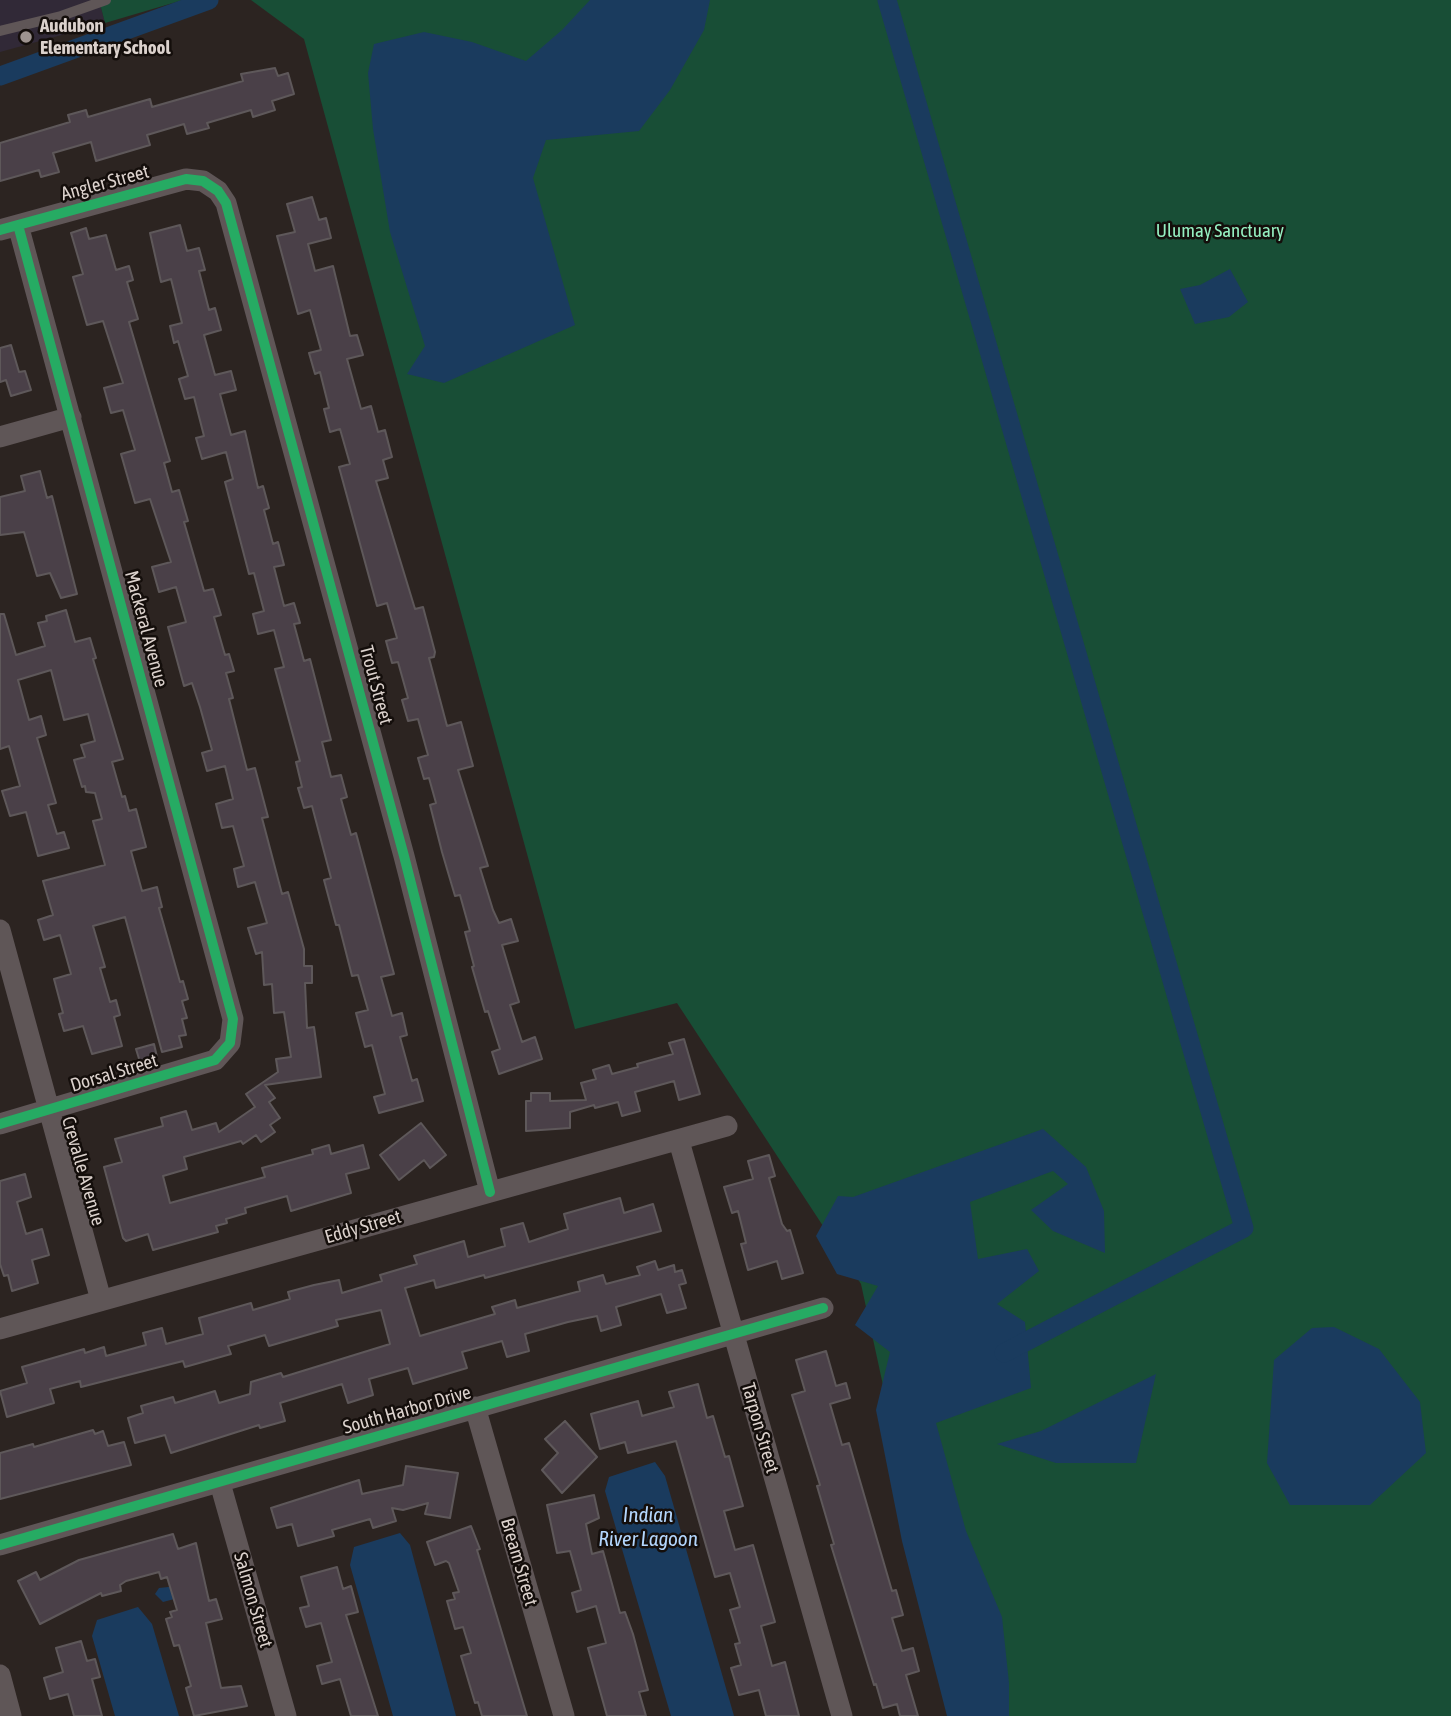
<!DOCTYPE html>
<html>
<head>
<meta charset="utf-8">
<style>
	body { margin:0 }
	canvas { display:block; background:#2c2421 }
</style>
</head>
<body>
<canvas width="1451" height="1716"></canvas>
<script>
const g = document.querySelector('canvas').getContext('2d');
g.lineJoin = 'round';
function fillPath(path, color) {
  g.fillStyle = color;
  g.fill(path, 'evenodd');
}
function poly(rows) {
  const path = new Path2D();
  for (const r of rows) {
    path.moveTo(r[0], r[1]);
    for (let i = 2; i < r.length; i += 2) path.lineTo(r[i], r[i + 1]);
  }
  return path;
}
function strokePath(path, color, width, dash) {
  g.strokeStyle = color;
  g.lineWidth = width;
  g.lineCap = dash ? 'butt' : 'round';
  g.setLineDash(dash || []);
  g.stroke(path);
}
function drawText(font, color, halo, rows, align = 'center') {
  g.font = font + ' "Asap Condensed",sans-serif';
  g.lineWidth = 5;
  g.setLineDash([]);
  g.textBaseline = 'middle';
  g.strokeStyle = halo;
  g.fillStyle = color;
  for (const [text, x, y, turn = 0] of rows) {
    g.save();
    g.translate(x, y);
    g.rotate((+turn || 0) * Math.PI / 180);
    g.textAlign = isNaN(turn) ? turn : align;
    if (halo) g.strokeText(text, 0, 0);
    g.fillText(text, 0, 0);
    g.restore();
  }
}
const education = poly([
	[0,0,99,0,105,23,0,52]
]);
const green = poly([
	[99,0,183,0,105,23],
	[251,0,1451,0,1451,1716,955,1716,861,1284,677,1003,575,1029,304,39]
]);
const water = poly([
	[590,0,710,0,704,30,670,90,639,131,546,140,533,178,575,325,444,383,407,374,425,346,390,232,373,129,368,73,374,44,424,32,472,42,526,61,562,30],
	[1230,269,1248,302,1229,317,1195,324,1180,289,1200,285],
	[1043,1129,1086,1167,1104,1211,1105,1253,1053,1231,1031,1210,1068,1184,1053,1171,970,1202,978,1259,1027,1249,1039,1271,997,1304,1025,1322,1031,1388,936,1423,966,1531,1002,1617,1009,1683,1009,1716,947,1716,902,1541,876,1410,890,1352,855,1325,878,1286,837,1274,816,1236,838,1196,853,1197],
	[1334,1327,1379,1349,1420,1402,1426,1453,1370,1505,1290,1505,1267,1463,1274,1360,1312,1328],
	[1156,1374,1136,1463,1056,1463,997,1444,1041,1431],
	[655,1462,665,1476,734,1716,671,1716,605,1491,609,1477],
	[400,1533,410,1545,456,1716,393,1716,350,1565,354,1547],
	[178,1586,178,1598,163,1602,155,1594,159,1588],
	[138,1607,152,1624,179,1716,115,1716,92,1636,97,1620]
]);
const canal = poly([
	[887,0,1244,1228,1004,1353],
	[0,76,209,0]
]);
const building = poly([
	[275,68,278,76,288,73,294,94,272,101,275,110,253,117,251,110,207,123,209,128,187,134,184,124,147,135,150,145,96,161,91,142,53,153,59,172,41,177,39,170,0,181,0,143,70,122,68,115,86,110,88,117,150,99,152,107,243,81,241,74,275,68],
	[312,197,319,220,326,218,331,238,308,244,315,271,333,266,350,336,357,335,363,355,347,359,361,409,371,406,378,432,385,430,392,457,383,460,388,478,376,481,415,609,423,607,435,652,434,657,429,658,447,726,461,722,473,766,458,770,488,866,480,868,493,910,499,923,511,919,518,941,502,945,519,1002,510,1005,522,1042,535,1037,542,1059,499,1074,492,1052,500,1049,488,1011,485,1012,472,967,474,966,465,932,470,931,460,895,455,896,442,852,430,805,436,803,429,778,424,779,418,758,428,755,418,719,408,721,402,700,408,698,398,662,392,663,386,641,397,638,387,603,377,606,339,467,350,464,340,429,330,432,324,409,329,408,320,372,315,374,309,353,321,350,310,310,298,314,277,236,295,232,287,204,312,197],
	[180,225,187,251,199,248,205,270,199,271,209,310,215,308,221,330,204,335,215,375,231,371,236,390,220,394,231,435,245,431,258,488,263,486,269,508,264,510,273,544,278,542,284,565,274,567,284,606,294,603,300,623,294,624,304,661,310,659,331,740,322,742,331,777,341,775,347,797,341,799,351,835,356,833,394,974,381,977,392,1016,402,1013,407,1035,400,1037,412,1081,417,1079,423,1101,379,1113,374,1097,385,1094,372,1045,365,1047,356,1013,368,1010,358,975,352,976,339,925,336,925,324,880,331,878,312,806,304,808,298,788,302,787,296,762,300,761,275,669,284,667,274,630,258,634,253,614,264,611,254,573,249,574,225,482,233,479,226,452,202,459,196,438,204,436,194,397,185,399,179,379,188,376,178,341,174,343,170,326,182,323,171,279,161,282,150,233,180,225],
	[86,228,89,239,106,235,116,270,129,266,133,280,127,282,138,319,129,322,170,461,164,463,172,492,179,490,188,521,184,522,204,591,213,589,221,615,214,617,225,655,229,654,234,671,226,673,233,698,229,699,247,770,255,768,268,817,262,818,282,894,288,892,304,949,304,966,312,966,312,983,305,983,307,1028,314,1027,321,1077,265,1085,275,1098,269,1102,280,1118,270,1125,275,1132,261,1142,256,1135,243,1144,241,1141,184,1157,187,1169,163,1176,170,1203,265,1177,262,1168,313,1154,312,1150,329,1145,331,1154,363,1145,369,1168,346,1174,351,1193,291,1211,287,1196,245,1208,246,1213,226,1219,227,1223,216,1226,218,1232,153,1250,148,1234,126,1241,123,1238,104,1167,122,1162,115,1139,163,1126,161,1118,186,1111,192,1130,216,1123,219,1132,255,1107,246,1094,278,1072,276,1059,291,1057,284,1012,274,1013,272,984,264,985,262,952,256,954,248,928,267,923,255,882,238,887,234,869,244,866,233,826,222,828,216,804,233,799,225,766,207,771,202,753,212,750,200,707,192,683,184,686,168,627,186,622,176,587,159,592,152,567,171,562,150,499,135,503,121,454,135,450,123,410,111,413,104,388,123,383,103,321,87,325,73,277,83,274,71,233,86,228],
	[11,345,19,372,25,371,31,390,11,396,6,380,0,382,0,348,11,345],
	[40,471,47,498,52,496,77,594,61,598,50,573,37,576,24,532,0,535,0,497,25,491,21,476,40,471],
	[66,610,75,642,90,638,96,658,93,659,123,759,112,762,122,797,125,796,129,811,136,809,146,847,131,851,142,891,157,887,162,907,159,908,180,982,183,981,188,999,182,1001,187,1018,182,1019,186,1035,179,1036,182,1047,162,1052,125,917,93,926,105,967,100,968,110,1002,116,1000,120,1015,114,1017,122,1046,92,1054,83,1026,64,1031,59,1014,63,1013,54,979,71,974,60,935,44,940,38,920,53,915,43,881,105,865,93,821,102,819,95,793,86,792,85,786,82,787,74,760,85,757,81,745,95,741,88,714,64,720,51,670,18,680,29,720,41,716,46,735,37,738,56,803,48,805,57,834,64,832,69,848,38,856,26,812,10,816,2,791,20,786,9,746,0,749,0,614,4,614,16,655,45,646,38,623,47,621,46,616,66,610],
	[684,1039,700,1094,679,1100,674,1081,635,1092,640,1111,622,1116,618,1102,595,1108,594,1105,570,1112,570,1128,526,1131,526,1101,531,1101,531,1093,550,1093,550,1101,586,1100,581,1083,596,1079,593,1070,609,1065,612,1074,638,1067,637,1064,673,1054,669,1043,684,1039],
	[154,1044,157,1057,140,1062,136,1049,154,1044],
	[421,1123,446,1155,430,1168,424,1160,399,1180,380,1155,421,1123],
	[769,1155,775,1176,769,1178,782,1224,787,1231,790,1230,803,1273,782,1279,777,1261,748,1270,741,1244,746,1243,738,1211,732,1213,724,1187,753,1179,748,1161,769,1155],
	[25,1174,31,1197,17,1202,26,1234,42,1229,49,1255,32,1260,38,1283,12,1291,8,1275,4,1276,0,1264,0,1181,25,1174],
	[620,1198,624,1213,653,1204,661,1231,485,1278,484,1275,436,1288,434,1280,405,1288,420,1336,495,1314,492,1307,515,1300,517,1308,580,1291,578,1282,603,1275,606,1284,640,1275,637,1267,655,1261,658,1270,674,1265,675,1272,682,1270,686,1283,679,1285,686,1308,667,1313,661,1294,616,1307,621,1325,601,1331,597,1316,568,1322,525,1334,529,1351,507,1357,502,1341,462,1352,467,1368,413,1384,408,1368,369,1379,373,1395,348,1403,342,1384,280,1403,285,1421,260,1428,259,1425,171,1453,165,1435,135,1443,128,1418,143,1413,141,1406,173,1397,175,1403,215,1391,219,1403,250,1394,251,1382,281,1373,283,1377,390,1344,381,1310,336,1320,338,1326,269,1346,265,1335,228,1346,231,1354,185,1367,183,1361,81,1387,80,1381,50,1389,54,1403,7,1417,0,1391,27,1383,22,1367,84,1349,85,1353,104,1347,106,1356,146,1345,143,1333,162,1328,166,1344,203,1334,199,1318,251,1303,253,1310,290,1299,288,1292,314,1285,339,1280,342,1293,382,1281,380,1275,417,1264,414,1256,464,1241,468,1257,505,1246,501,1229,523,1223,529,1242,568,1229,564,1214,620,1198],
	[826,1351,836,1386,846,1383,850,1398,830,1404,842,1445,849,1443,892,1591,896,1590,903,1615,892,1618,902,1651,913,1648,919,1671,906,1675,918,1716,900,1716,897,1704,883,1708,876,1684,874,1685,831,1545,834,1544,817,1486,820,1485,792,1395,805,1391,796,1360,826,1351],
	[698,1384,707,1418,713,1416,725,1457,729,1456,743,1506,724,1511,735,1550,753,1545,775,1622,761,1626,772,1666,785,1662,799,1716,766,1716,759,1690,739,1695,731,1668,741,1665,735,1644,740,1643,730,1610,740,1607,730,1573,715,1577,676,1441,628,1453,625,1442,600,1449,591,1414,638,1401,642,1416,674,1407,669,1392,698,1384],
	[565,1421,597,1457,562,1493,542,1470,558,1453,545,1439,565,1421],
	[93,1430,95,1434,103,1431,108,1446,124,1442,131,1465,0,1499,0,1453,33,1444,34,1447,93,1430],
	[406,1466,458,1473,450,1518,425,1514,428,1503,403,1510,392,1508,396,1521,373,1528,370,1519,332,1530,334,1536,298,1546,292,1524,277,1528,271,1508,359,1480,362,1494,403,1485,406,1466],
	[594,1495,599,1518,586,1524,592,1554,603,1551,620,1613,625,1612,633,1634,648,1690,639,1692,646,1716,607,1716,588,1648,606,1643,596,1606,577,1612,572,1593,581,1590,570,1551,557,1553,547,1505,594,1495],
	[471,1526,480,1549,477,1550,527,1716,482,1716,478,1702,475,1703,461,1656,471,1653,463,1627,455,1629,447,1601,455,1599,453,1593,459,1592,449,1563,446,1561,435,1565,427,1542,471,1526],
	[173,1534,178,1549,196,1543,209,1601,216,1599,222,1619,206,1623,221,1688,241,1686,247,1706,194,1716,186,1688,191,1686,179,1645,174,1646,166,1619,172,1617,170,1612,177,1610,167,1577,161,1579,159,1572,126,1581,120,1585,121,1591,102,1596,101,1593,40,1624,18,1581,36,1572,40,1580,79,1560,173,1534],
	[337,1567,343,1589,351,1586,358,1612,346,1615,378,1716,351,1716,340,1679,322,1684,317,1666,332,1662,321,1623,306,1627,300,1608,309,1606,301,1577,337,1567],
	[81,1641,87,1661,95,1659,100,1677,92,1679,102,1716,74,1716,68,1694,50,1699,44,1678,63,1672,56,1648,81,1641]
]);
const lane = poly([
	[0,31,61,16,106,0]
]);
const street = poly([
	[0,230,186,179,203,181,218,191,226,203,404,856,490,1192],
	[0,437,71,417],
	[0,930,101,1300],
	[0,1124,215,1060,230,1043,233,1019,18,225],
	[679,1141,842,1716],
	[0,1329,727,1126],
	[475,1407,564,1716],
	[220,1483,286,1716],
	[0,1545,823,1308],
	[0,1675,11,1716]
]);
const cycleway = poly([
	[0,230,186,179,203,181,218,191,226,203,404,856,490,1192],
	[0,1124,215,1060,230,1043,233,1019,18,225],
	[0,1545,823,1308]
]);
const markers = [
	[26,37,7,"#9e9490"]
];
const poiNames = [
	["Audubon",40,26],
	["Elementary School",40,48]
];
const streetNames = [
	["Angler Street",105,183,-15],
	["Mackeral Avenue",146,629,75],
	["Trout Street",376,685,75],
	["Dorsal Street",114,1073,-17],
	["Crevalle Avenue",83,1171,74],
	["Eddy Street",363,1227,-16],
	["South Harbor Drive",407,1410,-16],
	["Tarpon Street",760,1428,74],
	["Bream Street",519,1562,74],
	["Salmon Street",253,1600,74]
];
const parkNames = [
	["Ulumay Sanctuary",1220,231]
];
const waterNames = [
	["Indian",648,1515],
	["River Lagoon",648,1539]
];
fillPath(education, '#312937');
fillPath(green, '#184e36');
fillPath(water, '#1a3b5e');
strokePath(canal, '#1a3b5e', 19);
fillPath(building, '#4a4048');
strokePath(building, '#5e585a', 2);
strokePath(lane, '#5f5657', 10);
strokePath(street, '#5f5657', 21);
strokePath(cycleway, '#26ab63', 10);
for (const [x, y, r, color] of markers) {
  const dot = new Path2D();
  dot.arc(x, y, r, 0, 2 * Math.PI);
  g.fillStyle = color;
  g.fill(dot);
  strokePath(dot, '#140e0b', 2.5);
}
drawText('bold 19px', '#dbd1cc', '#140e0b', poiNames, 'left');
drawText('19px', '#dbd1cc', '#140e0b', streetNames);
drawText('19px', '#95f0c1', '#140e0b', parkNames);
drawText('italic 21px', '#b3d6fd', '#140e0b', waterNames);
</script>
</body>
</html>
